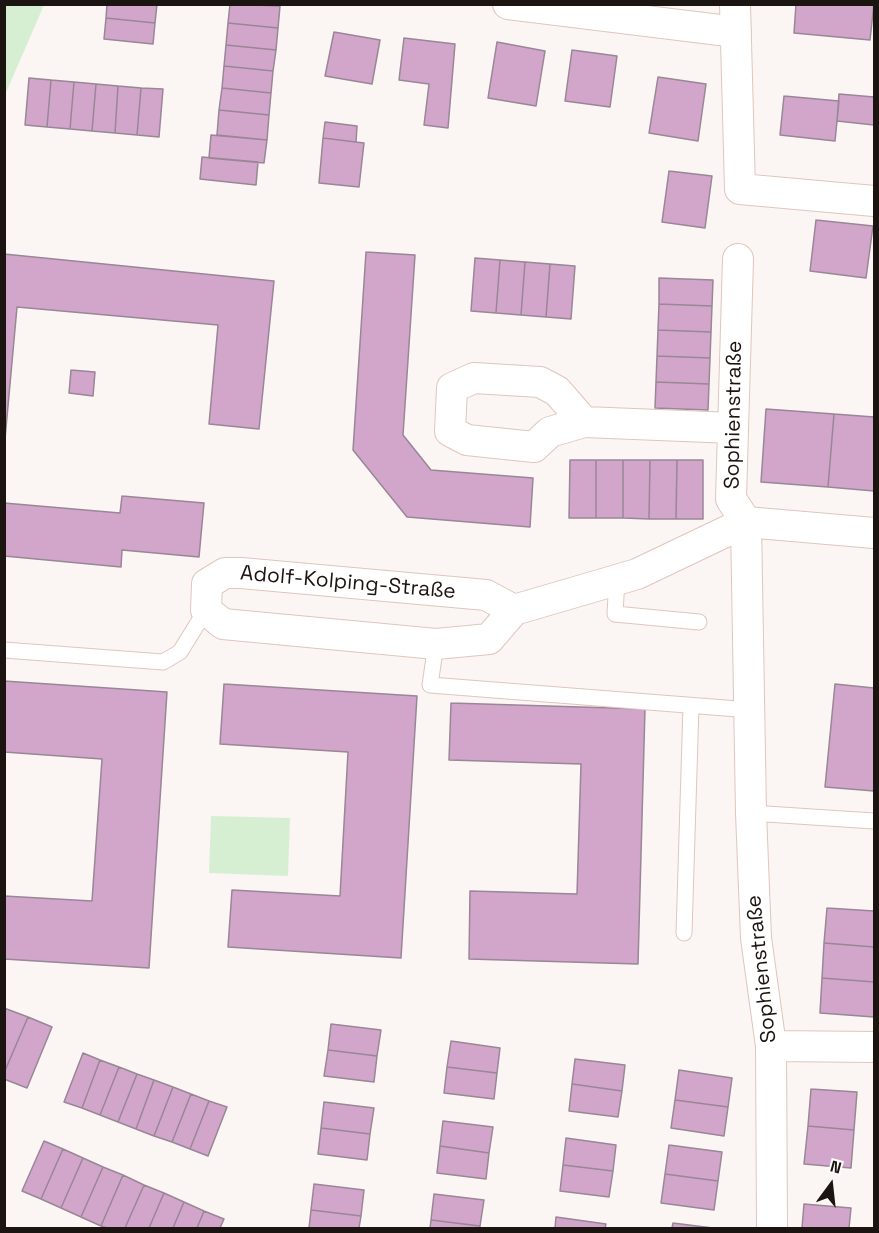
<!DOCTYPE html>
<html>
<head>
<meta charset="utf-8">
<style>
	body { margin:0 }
	#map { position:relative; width:879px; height:1233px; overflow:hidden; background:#fbf6f4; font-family:"Space Grotesk",sans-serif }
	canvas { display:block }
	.frame { position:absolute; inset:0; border:6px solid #1c1410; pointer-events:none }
	.north { position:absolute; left:801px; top:1155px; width:60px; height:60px; -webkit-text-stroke:4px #fff; paint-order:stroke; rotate:15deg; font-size:16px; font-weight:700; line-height:24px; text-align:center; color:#1c1410 }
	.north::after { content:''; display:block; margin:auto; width:21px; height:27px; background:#1c1410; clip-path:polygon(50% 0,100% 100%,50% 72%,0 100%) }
</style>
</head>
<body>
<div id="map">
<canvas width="879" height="1233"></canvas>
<div class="frame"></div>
<div class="north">N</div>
</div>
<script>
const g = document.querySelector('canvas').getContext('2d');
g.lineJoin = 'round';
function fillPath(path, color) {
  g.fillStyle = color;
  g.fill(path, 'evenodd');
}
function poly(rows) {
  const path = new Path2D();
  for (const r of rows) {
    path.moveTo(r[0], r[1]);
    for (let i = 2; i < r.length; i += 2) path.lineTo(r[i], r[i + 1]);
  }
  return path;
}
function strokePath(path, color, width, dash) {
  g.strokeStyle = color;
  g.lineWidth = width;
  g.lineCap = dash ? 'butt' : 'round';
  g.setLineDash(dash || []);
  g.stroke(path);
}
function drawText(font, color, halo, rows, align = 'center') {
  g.font = font + ' "Space Grotesk",sans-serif';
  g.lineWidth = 6;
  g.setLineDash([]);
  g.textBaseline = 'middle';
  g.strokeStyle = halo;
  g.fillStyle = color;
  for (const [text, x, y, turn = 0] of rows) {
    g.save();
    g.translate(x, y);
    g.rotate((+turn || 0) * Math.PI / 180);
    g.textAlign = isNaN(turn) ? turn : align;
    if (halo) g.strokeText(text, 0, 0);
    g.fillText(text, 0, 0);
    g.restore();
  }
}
const green = poly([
	[5,4,44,5,5,95,4,5],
	[211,816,290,818,288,876,209,873]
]);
const building = poly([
	[107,4,157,4,155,23,106,18,107,4],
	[230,4,280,6,278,28,228,23,230,4],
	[796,4,874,4,870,40,794,33,796,4],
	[106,18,155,23,153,44,104,39,106,18],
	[228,23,278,28,276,50,226,45,228,23],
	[334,32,380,40,372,84,325,76,334,32],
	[404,38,455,44,448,128,424,125,429,84,399,80,404,38],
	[497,42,545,51,536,106,488,98,497,42],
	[226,45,276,50,273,71,224,66,226,45],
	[572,50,617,56,610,107,565,101,572,50],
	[224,66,273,71,271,93,222,88,224,66],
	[658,77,706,84,698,141,649,133,658,77],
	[29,78,51,80,47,127,25,125,29,78],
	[51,80,74,82,70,129,47,127,51,80],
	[74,82,96,84,92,131,70,129,74,82],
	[96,84,118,86,115,133,92,131,96,84],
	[118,86,141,88,137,135,115,133,118,86],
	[141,88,163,89,159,137,137,135,141,88],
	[222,88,271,93,269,115,219,110,222,88],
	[839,94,874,97,874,125,837,121,839,94],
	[784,96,839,101,835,141,780,135,784,96],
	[219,110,269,115,267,140,217,135,219,110],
	[325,122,357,126,356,142,323,138,325,122],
	[211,135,267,140,264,163,209,158,211,135],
	[323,138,364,143,359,187,319,183,323,138],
	[202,157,258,162,256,185,200,179,202,157],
	[669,171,712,176,705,228,662,222,669,171],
	[816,220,873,226,866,278,810,271,816,220],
	[366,252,415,255,403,435,431,470,533,478,530,527,407,517,353,450,366,252],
	[4,254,274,281,259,429,209,424,218,325,17,307,4,450,4,254],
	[475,258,500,260,496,313,471,311,475,258],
	[500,260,525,262,521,315,496,313,500,260],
	[525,262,550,264,546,317,521,315,525,262],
	[550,264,575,266,571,319,546,317,550,264],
	[659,278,713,280,712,306,659,304,659,278],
	[659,304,712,306,711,332,658,330,659,304],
	[658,330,711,332,710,358,657,356,658,330],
	[657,356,710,358,709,384,656,382,657,356],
	[71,370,95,372,93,396,69,393,71,370],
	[656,382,709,384,708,410,655,408,656,382],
	[766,409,834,414,828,487,761,482,766,409],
	[834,414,874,417,874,491,828,487,834,414],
	[570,460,596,460,596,518,569,518,570,460],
	[596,460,623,460,623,518,596,518,596,460],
	[623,460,650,460,649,519,623,518,623,460],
	[650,460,677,460,676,519,649,519,650,460],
	[677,460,703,460,703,519,676,519,677,460],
	[122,496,204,503,199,557,122,550,121,567,4,556,4,503,120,513,122,496],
	[4,681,167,692,149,968,4,959,4,896,92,901,102,759,4,752,4,681],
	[224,684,417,696,401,958,228,947,232,890,340,896,348,752,220,744,224,684],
	[835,684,874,688,874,791,825,787,835,684],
	[451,703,645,709,638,964,469,959,470,891,577,894,581,764,449,760,451,703],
	[827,908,874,911,874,947,824,943,827,908],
	[824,943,874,947,874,982,822,978,824,943],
	[822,978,874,982,874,1017,820,1013,822,978],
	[4,1008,28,1017,4,1073,4,1008],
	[28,1017,52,1027,27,1088,4,1079,4,1073,28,1017],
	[331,1024,381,1030,377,1056,328,1050,331,1024],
	[451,1041,500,1048,497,1073,447,1067,451,1041],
	[328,1050,377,1056,374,1082,324,1076,328,1050],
	[83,1053,100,1060,82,1108,64,1102,83,1053],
	[575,1059,625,1065,622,1091,572,1084,575,1059],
	[100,1060,119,1067,100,1115,82,1108,100,1060],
	[119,1067,137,1074,118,1122,100,1115,119,1067],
	[447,1067,497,1073,494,1099,444,1093,447,1067],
	[679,1070,732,1078,728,1107,675,1100,679,1070],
	[137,1074,154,1080,136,1129,118,1122,137,1074],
	[154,1080,173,1087,154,1136,136,1129,154,1080],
	[572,1084,622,1091,618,1117,569,1111,572,1084],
	[173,1087,191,1094,172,1142,154,1136,173,1087],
	[811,1089,857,1092,854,1130,808,1126,811,1089],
	[191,1094,209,1101,190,1149,172,1142,191,1094],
	[675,1100,728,1107,724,1136,671,1128,675,1100],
	[209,1101,227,1107,208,1156,190,1149,209,1101],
	[324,1102,374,1108,370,1134,321,1128,324,1102],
	[443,1121,493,1127,489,1153,440,1146,443,1121],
	[808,1126,854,1130,851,1168,804,1164,808,1126],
	[321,1128,370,1134,367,1160,318,1154,321,1128],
	[566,1138,616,1145,613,1171,563,1165,566,1138],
	[44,1141,63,1149,41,1199,22,1191,44,1141],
	[669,1145,722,1152,718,1181,665,1174,669,1145],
	[440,1146,489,1153,486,1179,437,1173,440,1146],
	[63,1149,83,1158,61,1208,41,1199,63,1149],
	[83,1158,103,1167,81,1217,61,1208,83,1158],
	[563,1165,613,1171,609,1197,560,1191,563,1165],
	[103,1167,123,1175,101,1226,81,1217,103,1167],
	[665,1174,718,1181,714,1210,661,1203,665,1174],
	[123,1175,144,1185,125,1228,107,1228,101,1226,123,1175],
	[314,1184,364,1190,361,1216,311,1210,314,1184],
	[144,1185,164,1193,149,1228,125,1228,144,1185],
	[164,1193,184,1202,173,1228,149,1228,164,1193],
	[434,1194,484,1200,480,1226,431,1220,434,1194],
	[184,1202,204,1211,197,1228,173,1228,184,1202],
	[804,1204,851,1208,849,1228,802,1228,804,1204],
	[311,1210,361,1216,359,1228,309,1228,311,1210],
	[204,1211,224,1219,220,1228,197,1228,204,1211],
	[556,1217,606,1224,605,1228,555,1228,556,1217],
	[431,1220,480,1226,480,1228,430,1228,431,1220],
	[673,1223,713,1228,672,1228,673,1223]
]);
const lane = poly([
	[617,578,615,614,699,622],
	[436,644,430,685,751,710],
	[4,650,163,662,180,652,206,610],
	[751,813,874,821],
	[684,933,691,706]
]);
const street = poly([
	[508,4,736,32],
	[735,4,740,189,874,201],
	[738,259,731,499,746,522,751,813,756,938,771,1046,772,1228],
	[584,422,557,391,540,382,474,378,452,388,450,431,467,440,534,447,550,432,584,422,733,428],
	[746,522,874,533],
	[514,610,486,595,241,573,225,573,207,584,206,610,223,624,436,644,489,639,514,610,637,574,746,522],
	[771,1046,874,1047]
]);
const streetNames = [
	["Sophienstraße",734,415,-89],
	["Adolf-Kolping-Straße",348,583,5],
	["Sophienstraße",762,969,-96]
];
fillPath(green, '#d6efd3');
fillPath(building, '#d2a6ca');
strokePath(building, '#998696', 1.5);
strokePath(lane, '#dfc6bb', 17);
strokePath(street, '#dfc6bb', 32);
strokePath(lane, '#fff', 15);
strokePath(street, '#fff', 30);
drawText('21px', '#1c1410', '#fff', streetNames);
</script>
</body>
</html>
